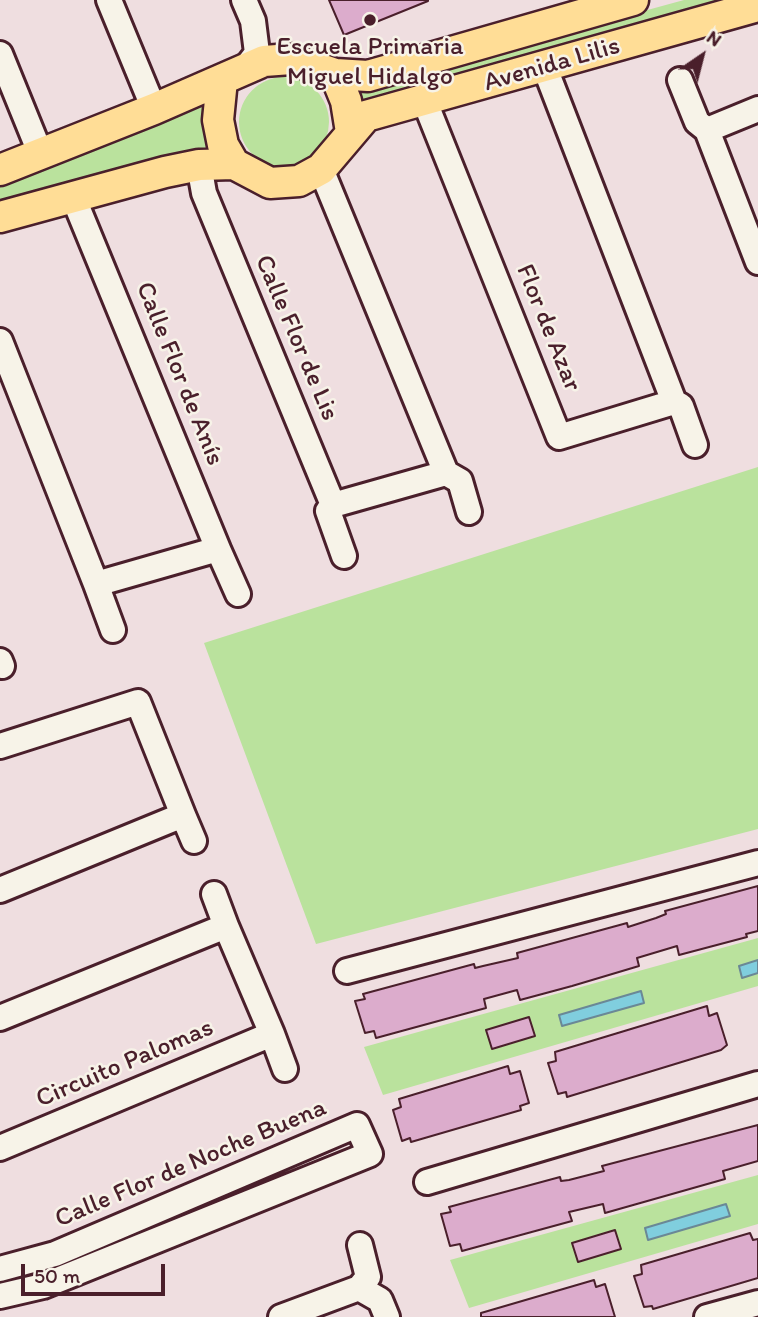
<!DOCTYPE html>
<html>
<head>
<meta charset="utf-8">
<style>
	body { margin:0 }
	#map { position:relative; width:758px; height:1317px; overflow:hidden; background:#efdee0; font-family:Itim,sans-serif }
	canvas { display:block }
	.north { position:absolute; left:667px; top:21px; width:70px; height:70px; -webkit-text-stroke:5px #f7f3e8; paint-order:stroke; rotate:35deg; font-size:19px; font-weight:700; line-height:28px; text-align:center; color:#4a1f2b }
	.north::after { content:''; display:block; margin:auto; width:24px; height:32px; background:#4a1f2b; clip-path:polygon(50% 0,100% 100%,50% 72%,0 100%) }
	.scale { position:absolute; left:21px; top:1264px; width:144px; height:32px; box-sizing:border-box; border:4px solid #4a1f2b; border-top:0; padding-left:9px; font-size:21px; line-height:24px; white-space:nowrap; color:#4a1f2b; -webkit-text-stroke:5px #f7f3e8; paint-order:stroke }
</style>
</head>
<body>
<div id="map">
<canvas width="758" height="1317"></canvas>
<div class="north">N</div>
<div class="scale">50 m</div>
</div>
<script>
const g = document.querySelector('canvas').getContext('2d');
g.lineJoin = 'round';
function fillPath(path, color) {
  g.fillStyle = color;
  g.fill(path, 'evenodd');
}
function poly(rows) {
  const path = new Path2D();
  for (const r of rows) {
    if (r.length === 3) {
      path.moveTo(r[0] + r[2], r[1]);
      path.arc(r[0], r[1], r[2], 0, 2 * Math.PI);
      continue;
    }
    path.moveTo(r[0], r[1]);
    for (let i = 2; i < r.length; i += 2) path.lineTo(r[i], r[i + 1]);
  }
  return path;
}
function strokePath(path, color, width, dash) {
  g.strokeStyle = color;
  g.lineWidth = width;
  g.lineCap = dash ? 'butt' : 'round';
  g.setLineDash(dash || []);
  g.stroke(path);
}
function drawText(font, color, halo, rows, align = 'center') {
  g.font = font + ' Itim,sans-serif';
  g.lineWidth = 5;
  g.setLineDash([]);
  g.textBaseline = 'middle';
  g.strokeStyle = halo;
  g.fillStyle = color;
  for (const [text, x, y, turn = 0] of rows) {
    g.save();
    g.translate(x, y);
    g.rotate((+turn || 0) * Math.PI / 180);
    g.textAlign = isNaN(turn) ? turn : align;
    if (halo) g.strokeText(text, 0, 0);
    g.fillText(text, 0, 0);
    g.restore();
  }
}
const green = poly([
	[684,0,733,0,369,102,360,99,359,94,366,87],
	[284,122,45],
	[210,104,205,117,205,132,210,147,0,206,0,185,199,105],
	[758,467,758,829,316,944,204,643],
	[758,938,758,986,383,1095,364,1047],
	[360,1142,362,1146,63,1268,0,1285,0,1281,62,1263],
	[758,1175,758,1224,469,1308,450,1260]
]);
const water = poly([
	[758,960,758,973,742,978,739,966,758,960],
	[641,991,644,1003,562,1026,559,1015,641,991],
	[726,1204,730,1216,648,1240,645,1228,726,1204]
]);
const building = poly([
	[329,0,428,0,428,1,344,35,329,0],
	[758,886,758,931,746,934,747,937,679,955,677,946,637,958,639,966,572,986,520,1000,517,990,484,999,486,1008,376,1038,374,1031,365,1033,355,1001,365,999,363,994,474,964,475,968,483,966,518,958,517,953,627,923,628,927,656,918,666,914,665,911,758,886],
	[707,1006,709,1016,717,1013,727,1045,721,1050,567,1097,566,1092,558,1094,548,1063,556,1061,555,1052,707,1006],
	[529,1017,535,1036,492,1049,486,1030,529,1017],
	[508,1066,510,1074,520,1071,529,1103,520,1106,521,1110,411,1142,410,1138,402,1141,393,1110,401,1107,399,1099,508,1066],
	[758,1125,758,1161,723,1171,725,1179,605,1213,603,1204,569,1212,572,1221,462,1251,460,1244,450,1246,441,1214,451,1212,449,1207,560,1177,561,1181,569,1180,604,1171,602,1166,758,1125],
	[615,1230,621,1249,578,1262,572,1243,615,1230],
	[750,1233,753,1240,758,1239,758,1278,653,1309,652,1306,644,1307,634,1276,642,1274,641,1265,750,1233],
	[594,1280,596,1287,605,1284,615,1317,481,1317,481,1313,594,1280]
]);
const minor = poly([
	[109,0,154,109],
	[0,54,41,155],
	[244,70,257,53,253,21,244,0],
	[680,80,697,122,707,130],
	[425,102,559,437,674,402,545,68],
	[758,109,707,130,758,262],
	[199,165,204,193,333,505,446,473,321,169],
	[0,341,96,584,218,549,74,199],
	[674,402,681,406,695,445],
	[446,473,460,481,469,512],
	[333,505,328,511,344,556],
	[218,549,238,594],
	[96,584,113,630],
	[0,661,2,666],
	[0,746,138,702,183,815,0,890],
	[183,815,194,841],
	[214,894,226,926],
	[347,971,758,863],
	[0,1018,226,926,272,1034,0,1148],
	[272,1034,285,1069],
	[427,1182,758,1084],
	[0,1269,55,1254,357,1125,370,1154,43,1286,0,1296],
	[359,1288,368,1277,360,1245],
	[281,1317,359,1288,380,1300,387,1317],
	[707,1317,758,1303]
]);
const major = poly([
	[335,74,346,101,351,132],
	[222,80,218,120,223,145,234,164,270,183,299,181,321,169,366,116,758,6],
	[0,170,154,109,264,61,291,59,335,74,368,76,633,0],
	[0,217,165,172,199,165,234,164]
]);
const markers = [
	[370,20,7,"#4a1f2b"]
];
const poiNames = [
	["Escuela Primaria",370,47],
	["Miguel Hidalgo",370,77]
];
const streetNames = [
	["Avenida Lilis",552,65,-16],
	["Flor de Azar",548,328,68],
	["Calle Flor de Lis",296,338,67],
	["Calle Flor de Anís",179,374,68],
	["Circuito Palomas",125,1064,-23],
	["Calle Flor de Noche Buena",191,1164,-23]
];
fillPath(green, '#bae29d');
fillPath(water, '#80cede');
strokePath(water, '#6a8896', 2);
fillPath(building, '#dcaccc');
strokePath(building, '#4a1f2b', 2);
strokePath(minor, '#4a1f2b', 30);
strokePath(major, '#4a1f2b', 35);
strokePath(minor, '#f7f3e8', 24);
strokePath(major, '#ffdd96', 30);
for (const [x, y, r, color] of markers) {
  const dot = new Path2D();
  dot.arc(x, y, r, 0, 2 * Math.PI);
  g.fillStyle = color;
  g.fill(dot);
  strokePath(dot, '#f7f3e8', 2.5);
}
drawText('26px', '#4a1f2b', '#f7f3e8', poiNames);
drawText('26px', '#4a1f2b', '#f7f3e8', streetNames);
</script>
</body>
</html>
